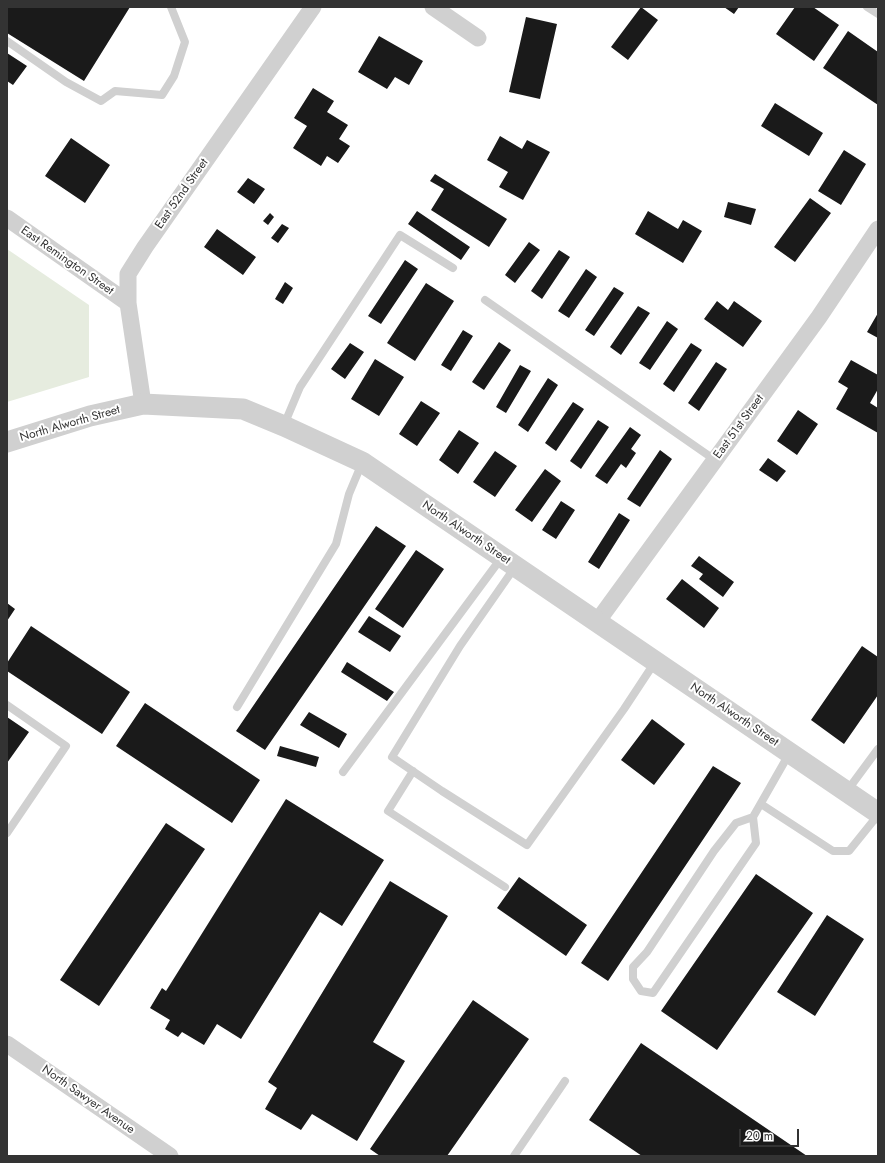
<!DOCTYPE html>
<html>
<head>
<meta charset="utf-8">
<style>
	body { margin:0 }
	#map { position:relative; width:885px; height:1163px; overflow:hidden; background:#fff; font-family:Jost,sans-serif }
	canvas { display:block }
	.frame { position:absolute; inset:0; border:8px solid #333; pointer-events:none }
	.scale { position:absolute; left:739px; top:1129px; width:60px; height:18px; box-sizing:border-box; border:2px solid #333; border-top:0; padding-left:5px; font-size:12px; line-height:14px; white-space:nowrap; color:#333; -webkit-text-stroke:3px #fff; paint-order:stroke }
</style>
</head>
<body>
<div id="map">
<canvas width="885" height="1163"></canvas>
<div class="frame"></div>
<div class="scale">20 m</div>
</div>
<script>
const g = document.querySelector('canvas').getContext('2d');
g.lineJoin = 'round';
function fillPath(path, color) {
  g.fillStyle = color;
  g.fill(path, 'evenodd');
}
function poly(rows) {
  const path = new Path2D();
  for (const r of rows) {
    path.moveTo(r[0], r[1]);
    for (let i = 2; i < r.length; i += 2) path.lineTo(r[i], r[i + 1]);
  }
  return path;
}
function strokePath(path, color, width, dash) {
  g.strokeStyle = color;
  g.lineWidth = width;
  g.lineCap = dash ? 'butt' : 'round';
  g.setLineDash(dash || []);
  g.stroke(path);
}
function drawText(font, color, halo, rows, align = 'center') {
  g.font = font + ' Jost,sans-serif';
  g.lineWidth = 4;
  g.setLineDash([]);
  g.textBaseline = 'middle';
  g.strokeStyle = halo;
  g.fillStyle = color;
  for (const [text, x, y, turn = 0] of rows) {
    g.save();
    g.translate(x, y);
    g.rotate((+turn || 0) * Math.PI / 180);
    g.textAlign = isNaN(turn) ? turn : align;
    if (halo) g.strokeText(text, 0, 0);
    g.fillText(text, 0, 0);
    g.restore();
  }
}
const green = poly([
	[7,249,89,305,89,377,7,402]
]);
const building = poly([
	[7,7,130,7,84,81,7,33],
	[641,7,658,20,628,60,611,47],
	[724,7,739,7,734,14],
	[795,7,813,7,839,25,814,61,776,34],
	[526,17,557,24,540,99,509,92],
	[848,31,878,52,878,105,823,68],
	[379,36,423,61,409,85,395,77,387,89,358,72],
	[7,53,27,66,13,85,7,81],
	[313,88,334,101,327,112,348,125,339,139,350,146,338,163,327,156,321,166,293,148,307,126,294,118],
	[775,103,823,133,809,156,761,126],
	[500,136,522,149,527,140,550,152,523,200,499,187,508,172,487,160],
	[71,138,110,165,85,203,45,176],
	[844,150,866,164,841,205,818,191],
	[435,174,507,219,489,247,431,210,444,189,430,181],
	[248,178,265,189,254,204,237,192],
	[810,198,831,213,795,262,774,247],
	[728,202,756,209,751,225,724,217],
	[417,211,470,247,461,260,408,224],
	[648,211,678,229,683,220,702,231,683,263,635,234],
	[270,213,274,217,268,225,263,221],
	[282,224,289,228,278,243,271,238],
	[217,229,256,257,243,275,204,247],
	[529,242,540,250,515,283,505,275],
	[559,250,570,257,542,299,531,291],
	[405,260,418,269,381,324,368,316],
	[586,269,597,277,569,318,558,311],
	[285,282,293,288,283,304,275,299],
	[426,283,454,301,415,361,387,343],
	[614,287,624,293,594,336,585,330],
	[717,301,728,310,734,301,762,321,743,347,704,319],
	[638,306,650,313,621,355,610,347],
	[878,313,878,338,867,332],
	[667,321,678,329,650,370,639,363],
	[463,330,473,336,451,371,441,365],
	[499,342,511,350,484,390,472,382],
	[350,343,364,352,345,379,331,369],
	[691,343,702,350,674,392,663,384],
	[375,359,404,377,379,416,351,399],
	[851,360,878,375,878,389,870,403,878,408,878,433,836,409,848,388,838,382],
	[716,362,727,369,699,411,688,403],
	[520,365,531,371,506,413,496,407],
	[548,378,558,385,528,432,518,425],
	[421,401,440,413,417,446,399,434],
	[573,402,584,409,556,451,545,443],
	[798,410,818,424,797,455,777,441],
	[598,420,609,427,581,469,570,461],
	[630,427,641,435,631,449,636,453,626,468,621,464,607,484,595,476],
	[459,430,479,443,458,474,439,460],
	[660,450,672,459,640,507,627,499],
	[495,451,517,466,495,497,473,482],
	[768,458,786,471,777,482,759,470],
	[545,469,561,481,532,522,515,510],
	[561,501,575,510,556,539,542,530],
	[619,513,630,520,599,569,588,562],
	[376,526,406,546,265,750,236,731],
	[416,550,444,569,403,628,375,609],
	[699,556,734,582,723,597,699,579,703,574,691,566],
	[682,579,719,608,704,628,666,599],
	[7,603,15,609,7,621],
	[369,616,401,636,390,652,358,632],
	[31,626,130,692,102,734,7,671,7,663],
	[862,646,878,657,878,695,844,744,811,720],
	[347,662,394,692,387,701,341,672],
	[145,703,260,780,232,823,116,746],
	[309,712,347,734,339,748,300,725],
	[7,717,29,732,7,763],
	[652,719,685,744,654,785,621,760],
	[280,746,319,757,316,767,277,756],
	[713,766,741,783,608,981,581,963],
	[286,799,384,860,342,926,320,912,241,1039,217,1024,204,1045,182,1032,178,1037,165,1029,170,1020,150,1008,162,988,166,991],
	[166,823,205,849,99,1006,60,980],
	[756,874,813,913,717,1050,661,1011],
	[519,877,587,925,566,956,497,908],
	[390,881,448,916,373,1042,405,1061,357,1141,312,1114,301,1130,265,1109,277,1088,268,1082],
	[827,915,864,939,815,1016,777,992],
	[473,1000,529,1039,447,1156,380,1156,370,1149],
	[641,1043,807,1156,642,1156,589,1120]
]);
const service = poly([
	[867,7,878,14],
	[7,41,66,82,101,101,115,91,162,95,174,76,185,42,171,7],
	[485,300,715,460],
	[284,425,300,387,400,235,453,268],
	[515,567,460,646,392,757,442,791,527,845,624,709,655,662],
	[7,705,66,746,7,833],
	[237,707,336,544,349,494,362,463],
	[413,771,388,811,505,887],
	[343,772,502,557],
	[847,791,878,749],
	[761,804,833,851,849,851,878,815],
	[753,817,756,843,653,993,641,991,633,979,633,967,647,952,714,851,736,823,753,817,789,754],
	[514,1156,565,1081]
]);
const minor = poly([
	[433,7,478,38],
	[7,218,128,303],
	[143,404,128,303,128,274,145,247,313,7],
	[597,622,819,317,878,229],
	[7,1044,170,1156]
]);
const tertiary = poly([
	[7,442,90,416,143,404,243,409,284,426,362,462,878,813]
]);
const streetNames = [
	["East 52nd Street",182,194,-55],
	["East Remington Street",67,261,35],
	["North Alworth Street",70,424,-16],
	["East 51st Street",739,427,-54],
	["North Alworth Street",466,533,34],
	["North Alworth Street",734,715,34],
	["North Sawyer Avenue",88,1100,35]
];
fillPath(green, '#e6ecdf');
fillPath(building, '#1a1a1a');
strokePath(service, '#d0d0d0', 8);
strokePath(minor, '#d0d0d0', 17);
strokePath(tertiary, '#d0d0d0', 21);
drawText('12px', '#333', '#fff', streetNames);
</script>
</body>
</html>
